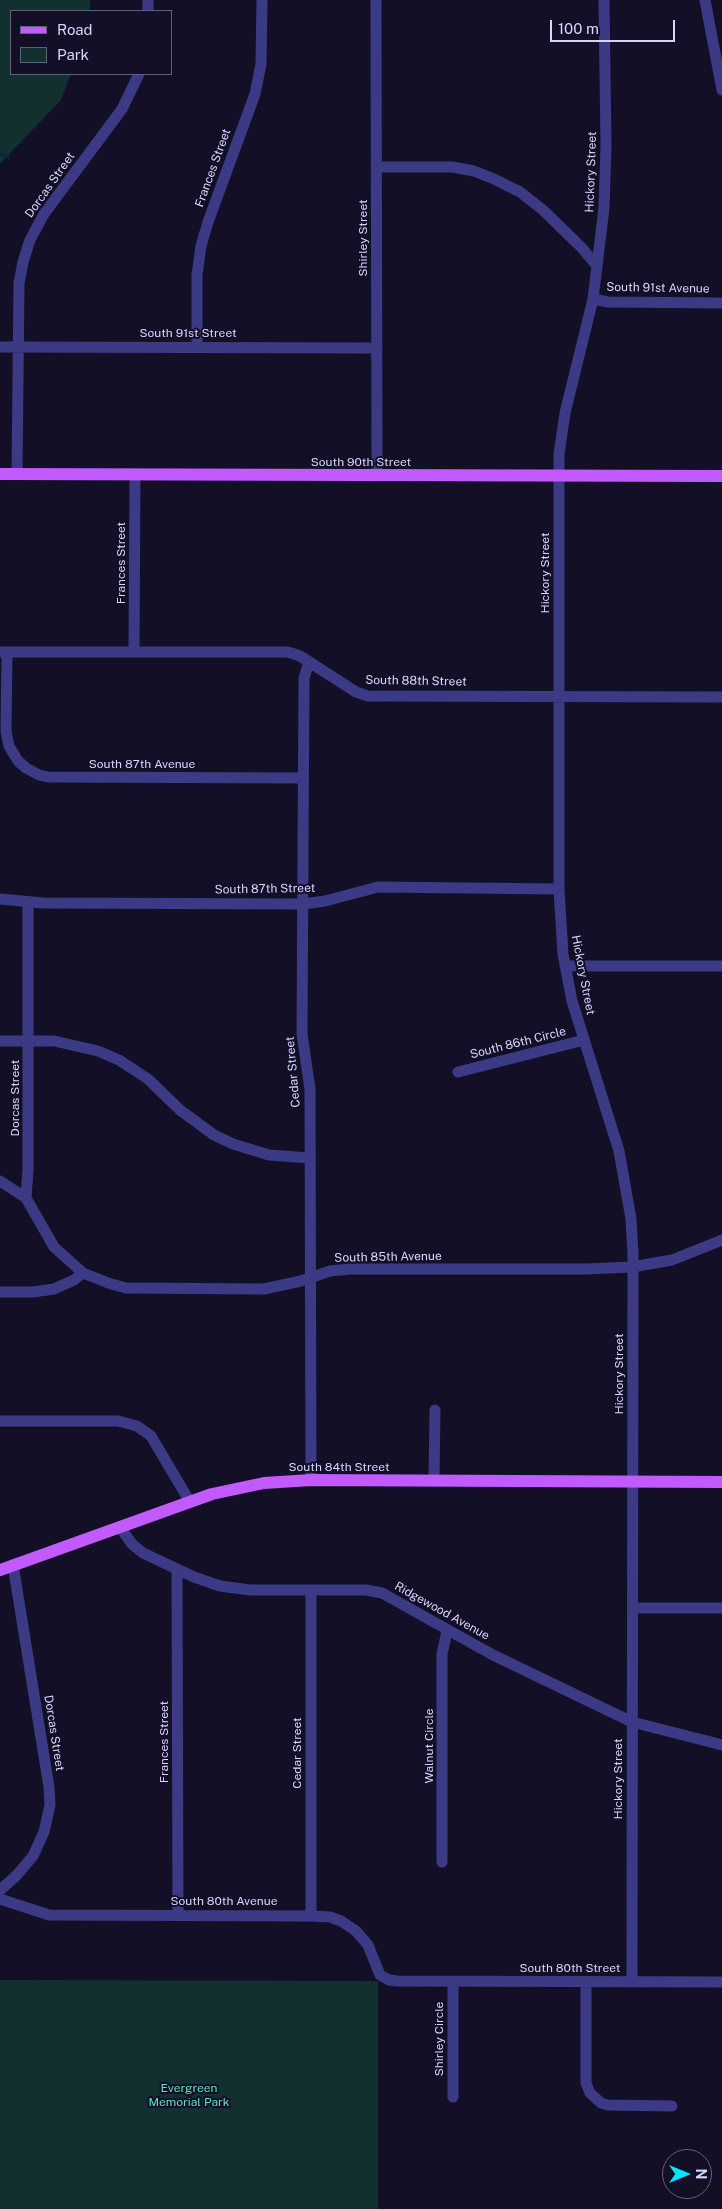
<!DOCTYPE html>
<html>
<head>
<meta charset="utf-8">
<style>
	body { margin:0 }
	#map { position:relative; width:722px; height:2209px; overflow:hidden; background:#130f26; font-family:"Public Sans",sans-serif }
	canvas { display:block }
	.legend { position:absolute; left:10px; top:10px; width:162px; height:65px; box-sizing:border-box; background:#130f26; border:1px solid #625e7d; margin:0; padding:6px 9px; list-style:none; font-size:15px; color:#d9d4ff }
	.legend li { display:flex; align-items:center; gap:10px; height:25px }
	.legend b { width:25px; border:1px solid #625e7d }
	.north { position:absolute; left:662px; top:2149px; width:50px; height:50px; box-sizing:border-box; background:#130f26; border:1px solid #625e7d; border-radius:50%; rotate:90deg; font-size:14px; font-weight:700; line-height:20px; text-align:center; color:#d9d4ff }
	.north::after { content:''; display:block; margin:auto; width:18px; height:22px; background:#00e5ff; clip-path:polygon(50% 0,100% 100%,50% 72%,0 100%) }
	.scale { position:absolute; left:550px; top:20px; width:125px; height:22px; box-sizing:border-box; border:2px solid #d9d4ff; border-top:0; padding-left:6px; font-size:15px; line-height:18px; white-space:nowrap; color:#d9d4ff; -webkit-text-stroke:4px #130f26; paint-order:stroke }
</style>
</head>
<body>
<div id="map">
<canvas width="722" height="2209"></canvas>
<ul class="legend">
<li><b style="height:6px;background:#c25bff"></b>Road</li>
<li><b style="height:14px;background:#12302f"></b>Park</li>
</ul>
<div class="north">N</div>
<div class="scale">100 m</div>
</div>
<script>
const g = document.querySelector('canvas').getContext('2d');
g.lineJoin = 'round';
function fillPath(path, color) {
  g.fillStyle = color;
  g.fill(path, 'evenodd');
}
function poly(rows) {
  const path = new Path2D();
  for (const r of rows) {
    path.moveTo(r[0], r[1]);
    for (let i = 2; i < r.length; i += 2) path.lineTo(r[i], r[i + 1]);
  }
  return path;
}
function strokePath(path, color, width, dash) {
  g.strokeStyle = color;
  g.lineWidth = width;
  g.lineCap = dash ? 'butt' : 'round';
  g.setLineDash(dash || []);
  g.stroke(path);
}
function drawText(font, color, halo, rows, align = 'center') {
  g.font = font + ' "Public Sans",sans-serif';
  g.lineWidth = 4;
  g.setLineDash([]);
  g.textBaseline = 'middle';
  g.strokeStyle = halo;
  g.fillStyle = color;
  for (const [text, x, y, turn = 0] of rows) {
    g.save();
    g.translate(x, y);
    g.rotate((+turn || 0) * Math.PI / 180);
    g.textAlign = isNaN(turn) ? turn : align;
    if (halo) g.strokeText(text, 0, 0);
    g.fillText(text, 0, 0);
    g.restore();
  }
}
const green = poly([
	[0,0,90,0,90,11,11,11,11,74,71,74,61,100,0,164],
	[0,1980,378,1981,378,2209,0,2209]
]);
const stream = poly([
	[0,154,9,158]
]);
const minor = poly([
	[376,0,377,475],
	[604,0,606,146,604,208,593,299,565,413,559,454,559,889,563,954,572,1001,619,1151,631,1219,633,1254,632,1982],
	[705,0,722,90],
	[148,11,148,0],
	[376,167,452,167,474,171,494,179,520,192,543,210,582,248,597,266],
	[593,299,608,302,722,303],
	[0,347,377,348],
	[197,347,197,275,201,246,208,222,255,94,261,64,262,0],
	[17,474,19,283,23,262,30,240,44,214,122,109,139,74],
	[0,652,288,652,300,656,356,692,368,696,722,697],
	[7,652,6,731,9,746,18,761,26,768,39,775,48,777,303,778],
	[134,652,135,475],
	[309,662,304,678,302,1034,310,1089,311,1480],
	[0,899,43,903,303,904,325,901,378,887,559,889],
	[28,902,28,1169,26,1198,54,1247,83,1273,111,1284,126,1288,264,1289,301,1281,330,1271,351,1269,586,1269,632,1267,672,1260,722,1240],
	[565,966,722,966],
	[0,1041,54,1041,98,1051,119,1060,148,1079,180,1110,214,1135,233,1144,269,1155,310,1158],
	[458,1072,584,1040],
	[0,1181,26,1198],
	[0,1292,33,1292,54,1289,74,1280,83,1273],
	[0,1421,118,1421,137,1426,151,1436,190,1502],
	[434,1480,435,1410],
	[120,1527,132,1544,143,1553,194,1577,220,1586,250,1590,366,1590,382,1593,493,1655,632,1722,722,1745],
	[177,1569,178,1915],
	[311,1590,311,1916],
	[633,1608,722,1608],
	[442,1862,442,1654,447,1631],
	[0,1890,16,1876,33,1856,44,1832,50,1805,49,1787,13,1565],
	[0,1899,49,1915,311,1916,330,1917,341,1921,356,1931,368,1945,380,1975,389,1980,397,1981,722,1982],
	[586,1982,586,2083,590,2093,601,2103,608,2105,672,2106],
	[453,2097,453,1982]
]);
const major = poly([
	[0,474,722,476],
	[0,1570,212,1494,264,1483,311,1480,722,1482]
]);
const streetNames = [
	["Frances Street",213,168,-70],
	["Hickory Street",591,172,-88],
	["Dorcas Street",50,185,-55],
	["Shirley Street",363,238,-90],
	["South 91st Avenue",658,288,1],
	["South 91st Street",188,333],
	["South 90th Street",361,462],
	["Frances Street",121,563,-90],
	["Hickory Street",545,573,-90],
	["South 88th Street",416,681,1],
	["South 87th Avenue",142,764],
	["South 87th Street",265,889,-1],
	["Hickory Street",583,975,79],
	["South 86th Circle",518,1043,-14],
	["Cedar Street",293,1072,-95],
	["Dorcas Street",15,1098,-90],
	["South 85th Avenue",388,1257,-1],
	["Hickory Street",619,1374,-90],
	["South 84th Street",339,1467],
	["Ridgewood Avenue",442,1611,29],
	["Dorcas Street",54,1733,81],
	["Frances Street",164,1742,-90],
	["Walnut Circle",429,1746,-90],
	["Cedar Street",297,1753,-90],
	["Hickory Street",618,1779,-90],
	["South 80th Avenue",224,1901],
	["South 80th Street",570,1968],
	["Shirley Circle",439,2039,-90]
];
const parkNames = [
	["Evergreen",189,2088],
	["Memorial Park",189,2102]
];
fillPath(green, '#12302f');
strokePath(stream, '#0c2248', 2.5);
strokePath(minor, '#3d3a85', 11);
strokePath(major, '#c25bff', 12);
drawText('12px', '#d9d4ff', '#130f26', streetNames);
drawText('12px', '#5fe0c0', '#130f26', parkNames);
</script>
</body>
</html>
